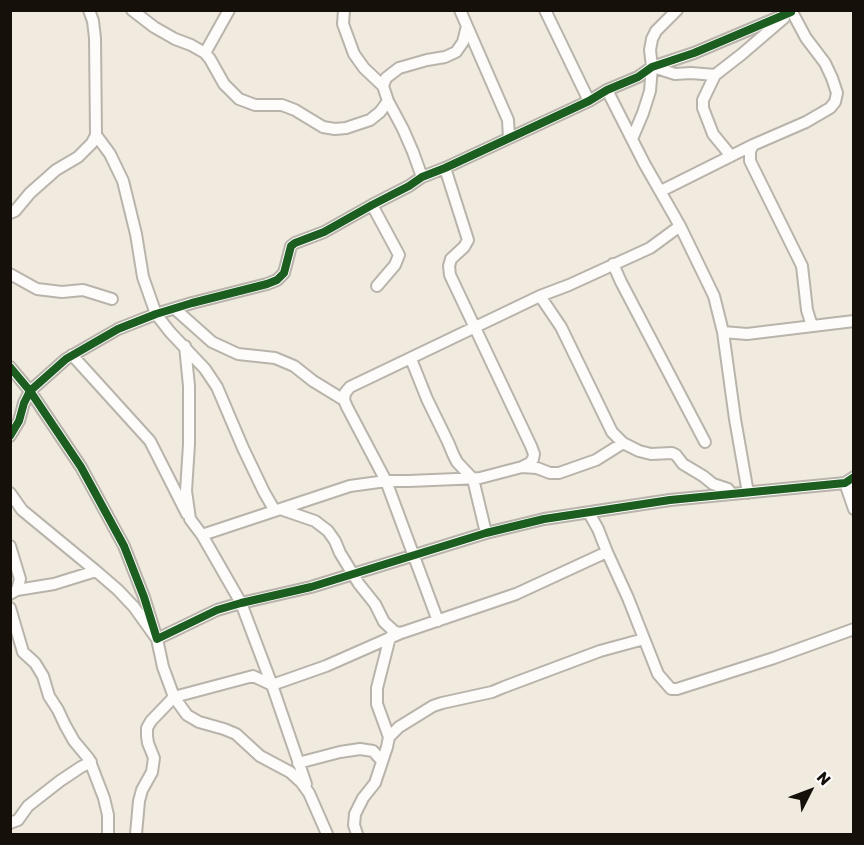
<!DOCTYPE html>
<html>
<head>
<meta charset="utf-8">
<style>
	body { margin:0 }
	#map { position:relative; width:864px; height:845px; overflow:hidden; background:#f1eadf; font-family:Rubik,sans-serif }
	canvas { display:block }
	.frame { position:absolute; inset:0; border:12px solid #15110a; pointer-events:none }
	.north { position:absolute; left:780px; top:761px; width:60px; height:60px; -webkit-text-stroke:4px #fff; paint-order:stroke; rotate:48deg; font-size:16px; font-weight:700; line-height:24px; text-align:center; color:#15110a }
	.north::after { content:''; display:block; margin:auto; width:21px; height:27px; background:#15110a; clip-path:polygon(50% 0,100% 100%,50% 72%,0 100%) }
</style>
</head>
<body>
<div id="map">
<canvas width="864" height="845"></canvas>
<div class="frame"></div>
<div class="north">N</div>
</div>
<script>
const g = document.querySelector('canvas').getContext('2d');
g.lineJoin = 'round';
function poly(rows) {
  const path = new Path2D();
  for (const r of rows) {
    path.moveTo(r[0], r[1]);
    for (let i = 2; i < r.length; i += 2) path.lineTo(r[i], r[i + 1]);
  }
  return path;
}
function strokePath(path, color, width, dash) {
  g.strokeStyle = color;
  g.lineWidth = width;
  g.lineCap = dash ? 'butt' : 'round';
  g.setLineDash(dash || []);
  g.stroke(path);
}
const minor = poly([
	[132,10,154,27,175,39,191,45,205,53,210,59,224,84,239,99,255,105,282,105,295,110,323,127,335,129,346,128,370,120,380,112,388,101],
	[344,10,343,24,354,54,364,68,383,86],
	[460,10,508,120,509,138],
	[545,10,589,101],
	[205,53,229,10],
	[653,67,675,74,691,73,715,75],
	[607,90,644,163,680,226,714,296,723,332,747,334,854,321],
	[96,135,110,154,123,181,136,234,143,277,156,314,170,332,205,369,217,387,243,448,264,492,275,511],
	[632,139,643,113,650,91,652,67,650,50,652,39,656,31,677,10],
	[753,145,750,151,750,161,802,266,807,310,812,326],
	[731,156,713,134,703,108,703,100,715,75,742,54,784,18],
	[422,177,413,152,403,129,388,101,383,86,386,78,399,68,427,60,445,57,456,52,463,42,467,26],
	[661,191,753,145,806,122,830,108,835,102,837,93,832,78,825,63,806,38,791,10],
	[372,205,399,255,395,265,377,286],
	[10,213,15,211,30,193,56,170,78,157,92,143,96,135,95,38,93,21,89,10],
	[613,264,621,282,705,442],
	[10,274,37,289,62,292,83,290,112,299],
	[540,296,561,327,612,432,623,443,639,451,651,454,672,453,676,455,683,464,703,476,713,484,728,489,732,494],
	[175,309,212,342,238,354,275,358,294,366,313,381,344,400],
	[723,332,735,419,748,493],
	[185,346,189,386,189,444,186,491,190,519,202,535,241,603,272,685,306,784],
	[72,355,150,441,187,514],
	[411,359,427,399,448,442,453,454,457,462,473,479,486,533],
	[10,367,30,391,81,467,124,546,144,597,157,639,217,610,241,603,311,587,486,533,544,519,670,500,845,483,854,477],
	[10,436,19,421,24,403,30,391,66,359,118,329,156,314,192,303,267,284,277,280,284,273,291,246,295,243,324,232,372,205,409,186,422,177,445,168,589,101,607,90,638,77,652,67,694,53,791,12],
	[522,467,537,468,550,473,559,473,596,460,623,443],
	[850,482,845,483,854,509],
	[10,493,22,510,96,571,118,590,134,607,157,639,163,667,174,697,187,715,199,722,224,729,236,734,260,756,290,772,301,782,309,793,327,834],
	[280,509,315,521,328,531,335,541,340,553,359,584,375,604,384,622,395,632,401,633],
	[589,513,598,529,607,552,628,598,658,674,671,689,677,689,774,658,854,629],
	[202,535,350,486,386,481,409,481,480,478,522,467,530,463,533,459,534,454,531,446,450,275,449,266,451,259,464,247,468,240,445,168],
	[10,546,20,579,17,590,10,594],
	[17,590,54,584,96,571],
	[10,608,23,652,35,663,43,676,49,696,58,710,65,725,74,741,89,759,104,798,108,815,108,834],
	[438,621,386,481,347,407,344,400,345,393,350,387,540,296,569,285,650,248,680,226],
	[389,737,399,727,433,706,442,703,492,692,504,687,600,651,644,639],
	[298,763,340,752,360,749,373,751,382,761],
	[10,823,18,820,28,806,60,781,81,767,91,762],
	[136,834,139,801,142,790,152,772,154,758,148,743,147,736,147,728,151,721,174,697,253,676,272,685,326,666,401,633,516,594,607,552],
	[357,834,354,825,355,814,363,798,375,783,387,747,389,737,377,704,377,688,390,637]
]);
const cycleway = poly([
	[10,367,30,391,81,467,124,546,144,597,157,639,217,610,241,603,311,587,486,533,544,519,670,500,845,483,854,477],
	[10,436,19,421,24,403,30,391,66,359,118,329,156,314,192,303,267,284,277,280,284,273,291,246,295,243,324,232,372,205,409,186,422,177,445,168,589,101,607,90,638,77,652,67,694,53,791,12]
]);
strokePath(minor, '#b9b4ab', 14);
strokePath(minor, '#fdfcfa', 10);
strokePath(cycleway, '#1b5e20', 8);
</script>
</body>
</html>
